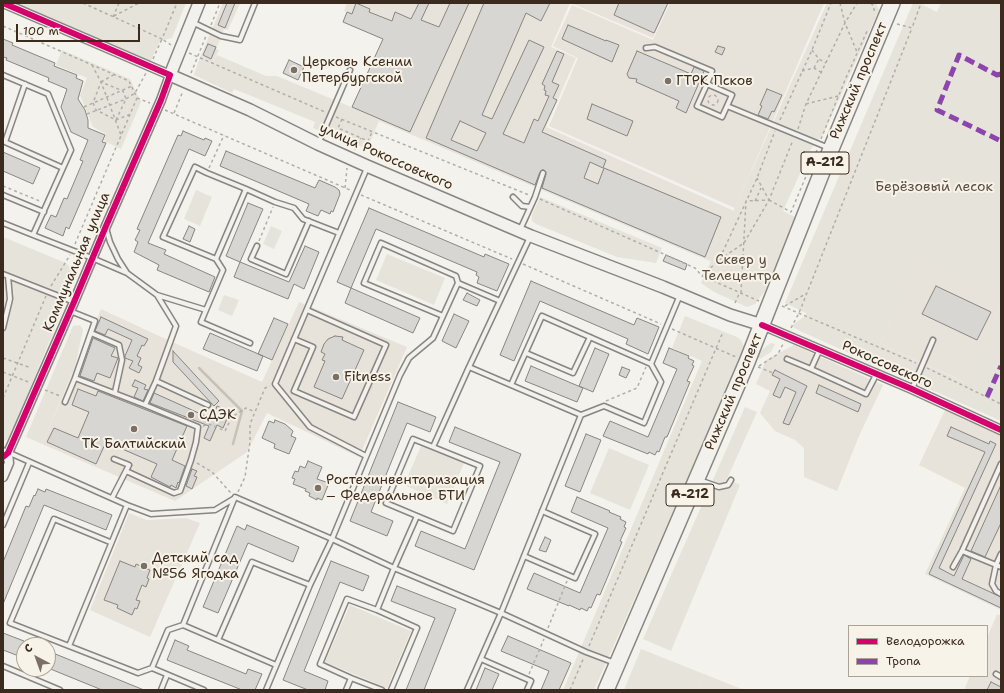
<!DOCTYPE html>
<html>
<head>
<meta charset="utf-8">
<style>
	body { margin:0 }
	#map { position:relative; width:1004px; height:693px; overflow:hidden; background:#f4f2ec; font-family:"Shantell Sans",sans-serif }
	canvas { display:block }
	.frame { position:absolute; inset:0; border:4px solid #3b2a1e; pointer-events:none }
	.legend { position:absolute; left:848px; top:625px; width:140px; height:52px; box-sizing:border-box; background:#f7f3e8; border:1px solid #aca397; margin:0; padding:5px 7px; list-style:none; font-size:12px; color:#3b2a1e }
	.legend li { display:flex; align-items:center; gap:8px; height:20px }
	.legend b { width:20px; border:1px solid #aca397 }
	.north { position:absolute; left:16px; top:637px; width:40px; height:40px; box-sizing:border-box; background:#f7f3e8; border:1px solid #aca397; border-radius:50%; rotate:319deg; font-size:11px; font-weight:700; line-height:16px; text-align:center; color:#3b2a1e }
	.north::after { content:''; display:block; margin:auto; width:14px; height:18px; background:#7c7066; clip-path:polygon(50% 0,100% 100%,50% 72%,0 100%) }
	.scale { position:absolute; left:16px; top:24px; width:124px; height:18px; box-sizing:border-box; border:2px solid #3b2a1e; border-top:0; padding-left:5px; font-size:12px; line-height:14px; white-space:nowrap; color:#3b2a1e; -webkit-text-stroke:3px #f7f3e8; paint-order:stroke }
</style>
</head>
<body>
<div id="map">
<canvas width="1004" height="693"></canvas>
<div class="frame"></div>
<ul class="legend">
<li><b style="height:5px;background:#d6006c"></b>Велодорожка</li>
<li><b style="height:5px;background:#8e44ad"></b>Тропа</li>
</ul>
<div class="north">С</div>
<div class="scale">100 m</div>
</div>
<script>
const g = document.querySelector('canvas').getContext('2d');
g.lineJoin = 'round';
function fillPath(path, color) {
  g.fillStyle = color;
  g.fill(path, 'evenodd');
}
function poly(rows) {
  const path = new Path2D();
  for (const r of rows) {
    if (r.length === 3) {
      path.moveTo(r[0] + r[2], r[1]);
      path.arc(r[0], r[1], r[2], 0, 2 * Math.PI);
      continue;
    }
    path.moveTo(r[0], r[1]);
    for (let i = 2; i < r.length; i += 2) path.lineTo(r[i], r[i + 1]);
  }
  return path;
}
function strokePath(path, color, width, dash) {
  g.strokeStyle = color;
  g.lineWidth = width;
  g.lineCap = dash ? 'butt' : 'round';
  g.setLineDash(dash || []);
  g.stroke(path);
}
function drawText(font, color, halo, rows, align = 'center') {
  g.font = font + ' "Shantell Sans",sans-serif';
  g.lineWidth = 4;
  g.setLineDash([]);
  g.textBaseline = 'middle';
  g.strokeStyle = halo;
  g.fillStyle = color;
  for (const [text, x, y, turn = 0] of rows) {
    g.save();
    g.translate(x, y);
    g.rotate((+turn || 0) * Math.PI / 180);
    g.textAlign = isNaN(turn) ? turn : align;
    if (halo) g.strokeText(text, 0, 0);
    g.fillText(text, 0, 0);
    g.restore();
  }
}
const built = poly([
	[223,3,240,3,228,30,224,29,216,49,219,50,212,65,199,60],
	[347,3,570,3,551,47,576,58,546,127,734,211,712,262,379,121,368,114,352,107,383,39,343,22,347,12,344,11],
	[571,3,669,3,653,38],
	[670,3,824,3,735,208,549,126,578,58,553,46,572,5,653,40],
	[920,257,1001,295,1001,304,965,382,880,344],
	[299,302,407,347,359,457,267,413,247,452,175,501,42,444,101,309,170,341,262,382],
	[794,345,883,385,859,436,837,491,804,477,804,448,795,440,775,431,760,413,770,391,756,384,766,360],
	[946,408,1001,433,1001,610,925,574,965,488,919,465],
	[129,513,147,520,186,518,200,523,150,637,90,610],
	[997,614,1001,616,1001,690,964,690,970,676,987,676,987,638],
	[704,674,744,690,697,690]
]);
const green = poly([
	[13,3,115,3,118,4,119,3,186,3,172,38,160,41,150,63],
	[827,3,876,3,879,10,824,133,811,149,783,211,795,217,765,291,755,304,747,307,714,292,701,283],
	[913,3,919,3,937,12,941,3,1001,3,1001,295,920,258,880,344,964,382,1001,304,1001,421,800,331,791,326,805,316,806,313,785,303],
	[62,50,130,79,141,102,121,149,104,141,106,134,93,127,80,95,87,78,56,65],
	[217,55,266,76,277,76,368,114,379,121,367,149,313,128,315,122,234,89,232,93,194,75,199,60,212,65],
	[196,190,212,197,200,226,184,219],
	[540,197,662,248,656,263,617,257,536,224,532,221,532,215],
	[271,226,282,231,274,249,263,244],
	[3,237,66,263,73,270,74,274,62,311,13,429,7,440,3,441],
	[387,254,445,278,434,305,376,280],
	[224,295,239,300,232,316,218,310],
	[685,316,737,337,741,340,744,347,727,390,594,690,563,690,702,361,672,348],
	[80,325,83,330,75,367,42,444,26,437,73,326],
	[771,343,775,344,771,352,760,359,758,357,758,354,763,349],
	[769,394,783,400,774,419,761,413],
	[745,407,757,412,727,479,740,485,671,651,643,639],
	[421,446,464,463,447,504,404,485],
	[609,448,649,465,630,510,590,493],
	[350,605,411,631,387,688,325,662],
	[641,649,704,674,697,690,624,690]
]);
const stream = poly([
	[199,368,242,411,233,444]
]);
const building = poly([
	[227,3,235,3,225,28,218,25,227,3],
	[356,3,370,9,369,12,392,21,395,12,411,19,419,3,429,3,421,20,439,27,450,3,469,3,410,132,352,107,383,39,343,22,347,12,352,14,356,3],
	[484,3,550,3,541,21,526,13,482,115,492,119,529,40,544,47,503,134,524,143,534,119,538,121,549,96,545,95,546,91,544,90,545,86,542,84,557,51,564,54,552,82,559,85,553,98,557,100,542,132,606,160,603,168,590,162,584,178,598,184,604,168,721,217,705,257,542,188,546,174,544,170,542,170,540,172,535,185,426,138,484,3],
	[460,121,486,133,477,151,451,140,460,121],
	[619,3,668,3,654,33,614,15,619,3],
	[568,25,606,41,606,40,619,45,612,62,562,39,568,25],
	[3,39,13,43,12,45,55,63,54,66,77,75,76,78,83,81,78,99,85,110,88,120,88,128,105,135,102,142,106,143,69,229,66,227,63,236,45,228,51,215,56,217,64,198,67,199,83,161,80,160,88,140,71,132,61,107,67,89,48,81,49,78,6,60,7,58,3,57,3,39],
	[208,44,216,47,211,59,203,55,208,44],
	[718,46,725,48,722,55,715,52,718,46],
	[637,51,691,74,694,67,704,71,686,113,676,108,679,101,636,82,637,79,629,78,627,74,637,51],
	[289,60,304,67,298,80,283,73,289,60],
	[767,89,782,95,774,112,772,111,768,119,758,115,762,106,760,105,767,89],
	[592,104,633,121,627,136,587,119,592,104],
	[183,131,204,140,205,138,212,141,205,156,189,149,148,243,166,250,164,254,215,277,209,292,157,270,159,265,134,252,138,242,135,240,140,230,137,229,178,135,181,136,183,131],
	[226,151,315,188,319,180,335,187,339,190,340,194,333,212,331,211,330,214,321,210,318,216,306,211,309,204,220,166,226,151],
	[3,152,40,168,33,184,3,171,3,152],
	[248,203,263,209,240,262,226,256,248,203],
	[369,208,484,257,485,254,509,264,497,291,477,283,479,277,476,275,477,272,376,229,351,288,337,282,369,208],
	[189,226,195,229,190,242,183,239,189,226],
	[305,246,319,252,304,289,294,284,288,299,234,277,240,262,289,282,305,246],
	[666,255,687,264,685,270,663,261,666,255],
	[531,281,634,325,637,318,659,327,648,354,626,344,628,339,540,301,514,361,500,355,531,281],
	[936,286,991,312,977,340,922,314,936,286],
	[351,288,420,318,413,333,345,303,351,288],
	[467,293,480,300,477,306,463,300,467,293],
	[454,314,469,321,456,348,442,341,454,314],
	[101,317,148,339,144,346,142,345,137,356,141,358,138,365,142,367,139,373,129,368,133,361,125,358,125,356,132,340,108,329,105,335,95,331,101,317],
	[274,318,288,324,272,360,263,356,257,371,203,349,210,333,263,356,258,354,274,318],
	[335,336,343,337,342,340,364,350,342,399,314,387,325,361,322,360,325,354,321,352,324,344,328,339,335,336],
	[93,338,115,348,111,356,118,358,110,378,97,373,94,381,80,376,93,338],
	[595,348,609,354,593,392,579,386,595,348],
	[669,348,689,356,688,358,694,361,692,365,694,366,687,381,690,382,667,437,665,437,659,452,657,451,655,455,649,452,648,454,603,436,610,421,648,437,677,369,663,363,669,348],
	[173,351,219,401,214,406,173,362,173,351],
	[531,366,583,388,577,402,525,381,531,366],
	[622,367,630,370,626,378,619,375,622,367],
	[775,370,807,386,789,425,783,423,796,392,785,387,780,398,773,395,780,379,772,375,775,370],
	[135,380,146,385,144,389,148,390,143,401,134,397,138,388,132,386,135,380],
	[819,385,861,404,858,412,816,393,819,385],
	[78,389,96,396,98,391,187,426,172,460,185,466,179,483,178,482,176,488,171,485,170,487,151,477,157,464,106,442,96,464,47,442,54,428,78,438,89,412,72,405,78,389],
	[154,393,212,419,217,406,230,412,223,428,217,425,210,441,204,438,209,426,150,403,154,393],
	[398,402,436,417,430,432,407,423,371,512,393,521,387,536,350,521,398,402],
	[275,420,285,424,293,431,291,436,296,438,289,454,274,448,275,444,262,438,269,421,274,423,275,420],
	[455,427,521,454,474,570,415,546,421,531,465,549,500,462,449,442,455,427],
	[951,427,989,444,990,441,996,444,939,568,954,576,964,555,971,559,962,579,1001,597,1001,608,929,574,985,452,947,436,951,427],
	[586,434,601,440,580,492,565,486,586,434],
	[308,461,322,467,317,479,329,483,322,500,317,498,317,500,309,496,310,493,305,491,306,489,293,484,295,479,292,478,295,471,298,472,300,466,305,468,308,461],
	[192,469,197,471,194,476,197,477,192,489,186,486,192,469],
	[1001,485,1001,523,985,557,971,551,1001,485],
	[38,489,45,492,46,489,112,515,106,530,44,505,3,604,3,562,26,506,29,507,34,495,35,496,38,489],
	[577,497,610,511,609,512,621,517,620,519,626,522,624,527,626,528,620,541,622,542,608,576,600,595,597,594,591,608,589,607,587,611,581,608,580,610,569,605,569,606,527,589,534,573,580,593,608,528,571,512,577,497],
	[247,525,299,547,293,562,248,543,218,613,203,607,237,526,245,530,247,525],
	[545,537,551,540,546,552,539,550,545,537],
	[120,561,135,567,136,564,150,570,147,578,149,579,146,587,142,585,136,600,140,601,137,609,135,608,132,615,117,608,118,605,104,600,120,561],
	[331,561,369,576,363,591,340,582,304,671,328,681,325,690,308,690,283,680,331,561],
	[397,586,456,609,424,690,406,690,435,618,391,601,397,586],
	[3,633,24,641,24,658,3,650,3,633],
	[508,636,571,663,559,690,541,690,549,671,501,651,508,636],
	[175,640,189,646,187,650,246,674,248,669,262,674,255,690,242,690,167,660,175,640],
	[48,651,144,690,102,690,48,668,48,651],
	[485,668,499,674,492,690,476,690,485,668],
	[991,682,1001,687,1001,690,987,690,991,682]
]);
const path = poly([
	[83,3,162,39,177,3],
	[840,3,845,23,857,52],
	[871,3,874,7,874,14],
	[114,16,139,3],
	[113,17,119,3],
	[897,24,912,28,921,3],
	[211,25,220,3],
	[3,26,129,81,137,98,75,244],
	[812,50,819,59,826,63],
	[189,53,325,112],
	[153,59,162,39,171,45],
	[92,65,101,82,121,135],
	[814,68,819,59],
	[802,71,814,68,821,72],
	[191,73,206,36],
	[101,82,115,74],
	[713,100,5],
	[137,98,150,103],
	[806,104,838,96],
	[84,107,132,86],
	[165,110,350,190],
	[174,113,183,91],
	[87,114,126,99,135,93,146,73],
	[336,117,529,195],
	[342,119,338,128,368,141,372,132],
	[116,120,126,99,123,91,101,82,93,103,96,110,116,120,131,114],
	[780,120,812,50,831,3],
	[798,129,806,104,845,23,857,3],
	[821,139,845,80,868,29],
	[355,150,361,138],
	[209,168,224,135],
	[3,186,42,202],
	[345,188,347,168],
	[361,195,512,259],
	[540,199,695,268,702,276,759,301],
	[769,200,791,212,817,150],
	[755,201,761,188],
	[259,241,273,207],
	[720,258,757,178,775,131],
	[523,264,661,324],
	[702,276,719,260,744,243,769,200,793,140],
	[51,286,70,255],
	[735,303,739,294,741,293,746,201,769,200,757,178],
	[782,306,916,363],
	[785,306,807,293],
	[791,328,799,313,912,28],
	[672,329,736,357],
	[3,358,31,368],
	[759,366,778,354,784,342],
	[758,367,773,373],
	[927,368,1001,404],
	[3,372,31,383],
	[45,390,60,396],
	[3,398,46,296],
	[606,401,637,388,646,367],
	[203,426,209,424,225,431,232,417,246,408,255,412],
	[197,463,212,472,231,493],
	[238,492,245,477,250,442,250,424,265,388,270,386],
	[548,628,567,581],
	[589,646,723,332],
	[529,674,544,639],
	[570,690,584,657]
]);
const lane = poly([
	[192,22,221,36,240,40,255,3],
	[646,48,655,47,712,71,707,84],
	[3,75,48,94,71,150,33,235,92,258,127,273,157,295,176,326,156,381,208,405],
	[25,84,5,142,63,168],
	[727,106,732,95,707,84,697,106,722,117,727,106,829,148],
	[318,144,350,70],
	[246,189,216,259,163,237,195,167,207,173,246,189,275,202,294,208,303,219,339,233],
	[3,195,44,212],
	[513,197,522,206,530,207],
	[3,223,33,235],
	[106,228,110,242,118,259,127,273],
	[520,230,535,197,543,173],
	[257,246,251,259,286,274,309,221],
	[3,274,74,302],
	[157,295,206,310,201,322,250,343],
	[206,310,223,270,216,259],
	[70,311,95,321,75,378,145,405],
	[443,316,364,283,381,243,456,276,458,283],
	[3,328,10,299,8,276],
	[91,333,119,345,122,360,115,392],
	[294,339,313,347,294,391,354,417,386,345,307,310],
	[820,349,811,369,866,394,876,375],
	[526,353,573,373,590,337],
	[787,359,811,369],
	[651,364,661,382,644,423,604,406,581,415,511,385,542,316,651,364,680,295],
	[469,367,433,447,413,439,386,503,417,516,394,568,501,613,586,652,615,663],
	[511,385,469,367,530,237],
	[912,389,933,340],
	[65,402,75,378],
	[3,450,127,505],
	[366,456,310,427,275,384,367,168],
	[126,471,174,493,180,491,191,460,196,442,198,427,145,405,156,381],
	[699,480,719,487,728,485,731,480],
	[112,498,129,465,114,459],
	[417,516,453,531,480,466,433,447],
	[3,525,29,463],
	[110,542,54,519,10,623,138,673,152,668,168,630,183,625],
	[962,551,1001,567],
	[1001,554,996,565,992,584,996,591,1001,594],
	[524,556,575,578,595,534,542,511],
	[953,567,962,551,1001,464],
	[377,610,417,628,391,690],
	[218,640,252,562,310,585],
	[69,646,127,505,151,514,215,510,235,498],
	[481,659,531,681,527,690],
	[276,665,183,625,235,497,332,539,400,375,409,358,433,338,458,283,500,301],
	[3,666,60,690],
	[152,668,204,690],
	[996,674,1001,677],
	[351,678,382,690],
	[161,690,167,675],
	[266,690,310,585,332,539,394,568,377,610,347,599,320,664,351,678,346,690],
	[467,690,501,613,581,415]
]);
const street = poly([
	[3,3,170,75,161,100,106,226,74,302,8,453,3,457],
	[762,325,912,389,1001,430],
	[3,477,9,463,8,453]
]);
const secondary = poly([
	[199,3,170,75,250,110,318,144,367,166,531,236,663,287,730,315,762,325]
]);
const highway = poly([
	[606,690,747,362,831,149,892,3]
]);
const quiet = poly([
	[1001,74,997,75,959,55,937,110,1001,141],
	[987,397,1001,366]
]);
const cycleway = poly([
	[3,3,170,75,161,100,106,226,74,302,8,453,3,457],
	[762,325,912,389,1001,430]
]);
const markers = [
	[294,70,4,"#7c7066"],
	[668,81,4,"#7c7066"],
	[336,377,4,"#7c7066"],
	[191,415,4,"#7c7066"],
	[134,429,4,"#7c7066"],
	[318,488,4,"#7c7066"],
	[144,566,4,"#7c7066"]
];
const shields = [
	[825,163,48],
	[690,495,48]
];
const shieldNames = [
	["А-212",825,163],
	["А-212",690,495]
];
const poiNames = [
	["Церковь Ксении",302,62],
	["Петербургской",302,78],
	["ГТРК Псков",676,81],
	["Fitness",344,377],
	["СДЭК",199,415],
	["ТК Балтийский",134,444,"center"],
	["Ростехинвентаризация",326,480],
	["– Федеральное БТИ",326,496],
	["Детский сад",152,558],
	["№56 Ягодка",152,574]
];
const streetNames = [
	["Рижский проспект",859,81,-67],
	["улица Рокоссовского",386,157,24],
	["Коммунальная улица",77,262,-67],
	["Рокоссовского",887,365,24],
	["Рижский проспект",734,392,-67]
];
const parkNames = [
	["Берёзовый лесок",934,187],
	["Сквер у",741,260],
	["Телецентра",741,276]
];
fillPath(built, '#e7e2da');
fillPath(green, '#e6e3da');
strokePath(stream, '#c7c1b7', 2.5);
fillPath(building, '#d8d6d2');
strokePath(building, '#898580', 1);
strokePath(lane, '#898580', 7);
strokePath(street, '#898580', 11);
strokePath(secondary, '#898580', 14);
strokePath(highway, '#898580', 18);
strokePath(path, '#b1aeaa', 1.5, [3, 3]);
strokePath(lane, '#f2f1ed', 4);
strokePath(street, '#f2f1ed', 8);
strokePath(secondary, '#f2f1ed', 11);
strokePath(highway, '#f2f1ed', 15);
strokePath(quiet, '#8e44ad', 5, [10, 5]);
strokePath(cycleway, '#d6006c', 6);
for (const [x, y, r, color] of markers) {
  const dot = new Path2D();
  dot.arc(x, y, r, 0, 2 * Math.PI);
  g.fillStyle = color;
  g.fill(dot);
  strokePath(dot, '#f7f3e8', 1.5);
}
for (const [x, y, w] of shields) {
  const box = new Path2D();
  box.roundRect(x - w / 2, y - 11, w, 22, 3);
  g.fillStyle = '#f7f3e8';
  g.fill(box);
  strokePath(box, '#3b2a1e', 1);
}
drawText('bold 13px', '#3b2a1e', null, shieldNames);
drawText('14px', '#3b2a1e', '#f7f3e8', poiNames, 'left');
drawText('14px', '#3b2a1e', '#f7f3e8', streetNames);
drawText('14px', '#5b4c41', '#f7f3e8', parkNames);
</script>
</body>
</html>
